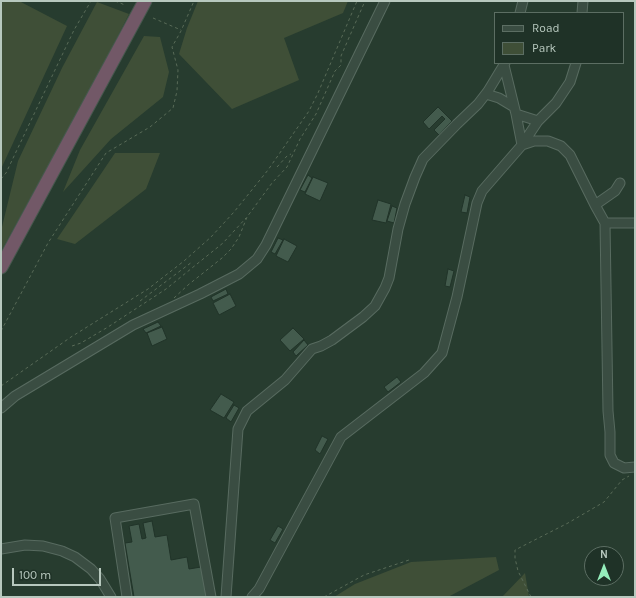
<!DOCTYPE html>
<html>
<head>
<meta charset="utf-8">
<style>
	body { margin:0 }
	#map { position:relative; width:636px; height:598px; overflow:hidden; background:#273c2f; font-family:Karla,sans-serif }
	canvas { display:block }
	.frame { position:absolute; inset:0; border:2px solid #b7c8be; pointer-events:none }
	.legend { position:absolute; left:494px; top:12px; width:130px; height:52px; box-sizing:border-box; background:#1f3227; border:1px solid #5c6e63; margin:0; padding:5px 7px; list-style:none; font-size:12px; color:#b7c8be }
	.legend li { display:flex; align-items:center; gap:8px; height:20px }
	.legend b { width:20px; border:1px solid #5c6e63 }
	.north { position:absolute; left:584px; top:546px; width:40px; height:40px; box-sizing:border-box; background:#1f3227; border:1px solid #5c6e63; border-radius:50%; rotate:0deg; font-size:11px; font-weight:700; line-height:16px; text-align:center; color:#b7c8be }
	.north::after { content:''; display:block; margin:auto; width:14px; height:18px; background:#95eebb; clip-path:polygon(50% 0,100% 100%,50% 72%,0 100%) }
	.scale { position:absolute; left:12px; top:568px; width:89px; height:18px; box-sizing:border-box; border:2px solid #b7c8be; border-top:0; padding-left:5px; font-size:12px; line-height:14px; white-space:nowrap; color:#b7c8be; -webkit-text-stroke:3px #1f3227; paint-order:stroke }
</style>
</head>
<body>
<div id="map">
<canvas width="636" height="598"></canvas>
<div class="frame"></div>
<ul class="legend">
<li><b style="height:5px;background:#3a4d42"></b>Road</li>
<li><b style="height:11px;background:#3f4f37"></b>Park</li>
</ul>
<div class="north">N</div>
<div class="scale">100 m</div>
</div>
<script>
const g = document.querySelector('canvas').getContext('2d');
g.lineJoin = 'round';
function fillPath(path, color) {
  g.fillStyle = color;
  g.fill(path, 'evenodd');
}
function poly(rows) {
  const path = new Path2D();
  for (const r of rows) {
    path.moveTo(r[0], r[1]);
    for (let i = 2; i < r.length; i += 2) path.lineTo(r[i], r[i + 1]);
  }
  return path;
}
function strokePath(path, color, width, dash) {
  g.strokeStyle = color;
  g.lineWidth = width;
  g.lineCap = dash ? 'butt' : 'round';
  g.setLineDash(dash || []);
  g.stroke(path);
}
const green = poly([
	[3,1,19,1,67,26,1,169,1,5],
	[198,1,348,1,343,13,284,38,299,80,232,109,179,54,187,28],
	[97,2,129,14,95,81,1,251,1,231,18,161,62,68],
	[144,36,160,37,169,72,163,97,111,139,63,192,80,150],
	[115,153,160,153,146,189,75,244,57,239],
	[496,557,499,570,448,597,334,597,355,584,411,562],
	[525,573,529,597,502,597]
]);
const building = poly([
	[438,107,452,121,439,135,434,130,445,119,442,116,429,129,423,122,438,107],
	[308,175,312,178,305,192,300,190,308,175],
	[313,177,328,183,320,201,305,194,313,177],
	[465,195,470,197,467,213,461,212,465,195],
	[378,200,391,204,386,223,372,220,378,200],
	[392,206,397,208,394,223,387,221,392,206],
	[278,238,283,240,275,254,271,252,278,238],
	[284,239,297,246,288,262,276,256,284,239],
	[448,269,454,271,450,287,445,286,448,269],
	[226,289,228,294,213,301,211,297,226,289],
	[230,294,236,306,219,315,213,303,230,294],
	[158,322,161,326,146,333,143,329,158,322],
	[162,327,167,339,152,346,147,333,162,327],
	[293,328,304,339,290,351,280,340,293,328],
	[304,340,308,345,296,356,293,352,304,340],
	[397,377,401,382,388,392,384,387,397,377],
	[221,394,234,402,224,418,210,410,221,394],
	[234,405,239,408,231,422,226,418,234,405],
	[322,436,328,439,320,454,315,450,322,436],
	[152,521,155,537,167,535,171,560,187,557,189,569,201,567,207,597,134,597,125,543,132,542,129,526,139,524,142,539,146,538,143,523,152,521],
	[278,526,283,529,275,543,270,540,278,526]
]);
const path = poly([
	[115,1,125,5],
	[153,18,181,30],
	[277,167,287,156,291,154],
	[1,179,6,173,74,30,91,1],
	[174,298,188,285,222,258,231,249,239,237,247,217,272,183,287,167,300,139,316,114,335,71,341,65,341,56,365,1],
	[140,301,192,262],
	[1,331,48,243,106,153,150,127,173,108,177,91,178,70,172,47,181,31,194,1],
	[72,346,81,343,108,327,166,289,223,243,246,218],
	[1,386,71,337,148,289,184,261,211,237,234,212,268,170,309,111,318,93,357,1],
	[324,597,364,575,409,560],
	[531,597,518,571,515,558,515,550,568,523,604,502,622,480,629,476]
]);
const minor = poly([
	[520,13,523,1],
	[582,13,583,1],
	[504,65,516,114,538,121,556,103,570,82,576,63],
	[486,94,499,98,514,107],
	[538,121,522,145,534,141,548,141,561,146,570,155,595,205,615,191,620,183],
	[595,205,605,223],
	[635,223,605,223,608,411,610,432,610,455,614,463,624,468,635,467],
	[1,408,15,396,133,325,200,294,239,274,257,259,266,245,385,1],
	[1,549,25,545,43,546,62,551,75,557,91,569,100,579,111,597],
	[127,597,115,518,194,504,211,597],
	[226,597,238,429,247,411,285,380,312,349,321,346,332,340,363,317,375,306,385,288,389,278,398,229,405,204,415,177,423,159,457,124,478,104,488,91,505,63],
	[252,597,259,589,341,437,424,373,442,353,457,297,477,203,482,191,522,145,516,114]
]);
const highway = poly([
	[1,267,145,1]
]);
fillPath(green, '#3f4f37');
fillPath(building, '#435b4d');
strokePath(building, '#213429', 1);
strokePath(minor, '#586b60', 11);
strokePath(highway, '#45584d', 15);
strokePath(path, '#596b58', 1, [3, 3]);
strokePath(minor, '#3a4d42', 9);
strokePath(highway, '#725867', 13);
</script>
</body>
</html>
